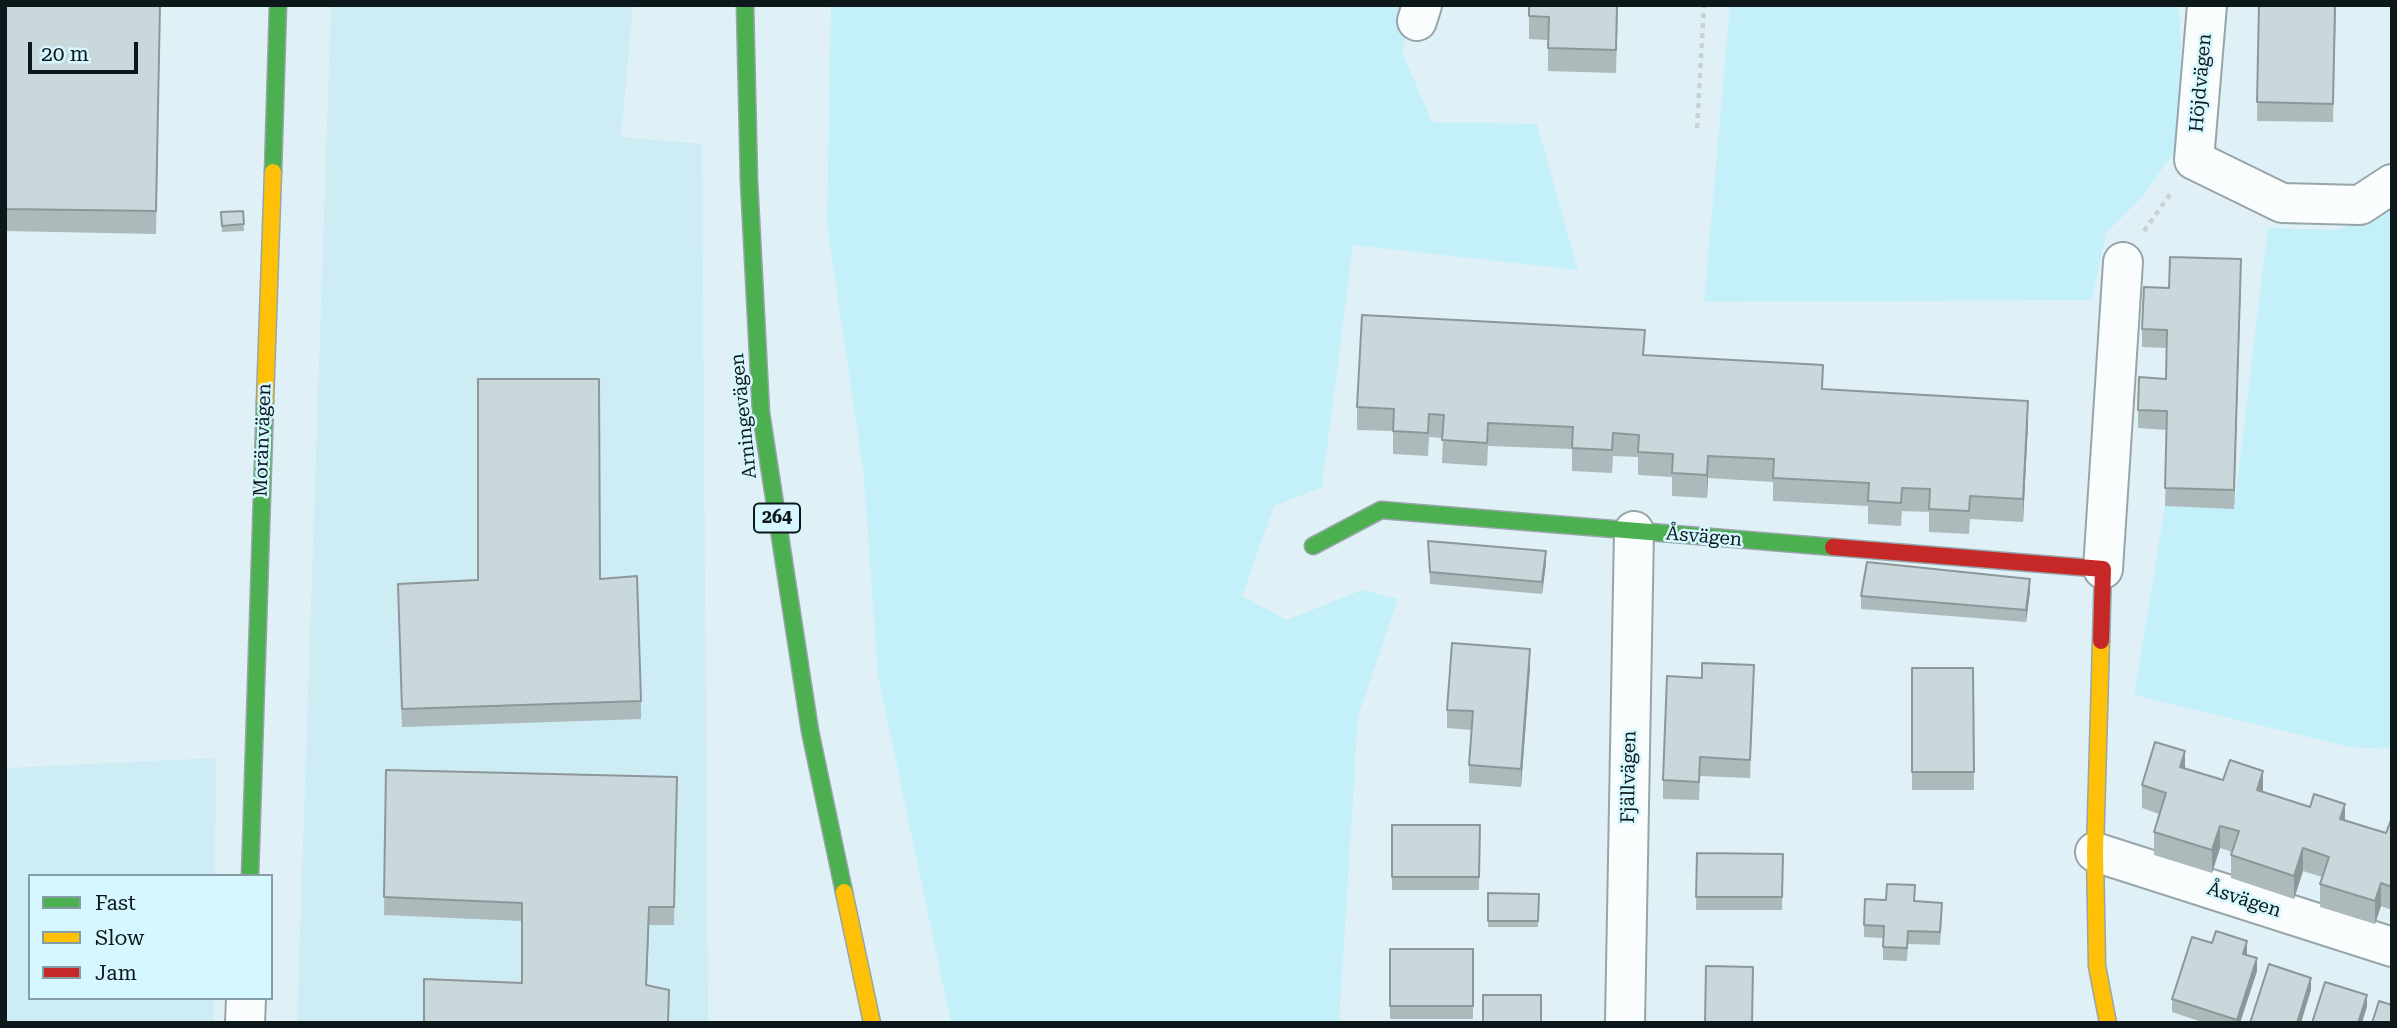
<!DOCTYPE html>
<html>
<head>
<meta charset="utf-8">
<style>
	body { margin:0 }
	#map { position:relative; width:2397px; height:1028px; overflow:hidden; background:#dff1f6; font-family:"Roboto Serif",serif }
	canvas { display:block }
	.frame { position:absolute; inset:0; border:7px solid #0c181a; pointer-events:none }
	.legend { position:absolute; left:28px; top:874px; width:245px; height:126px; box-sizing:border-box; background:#d6f7ff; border:2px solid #859ea3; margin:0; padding:9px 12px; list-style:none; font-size:21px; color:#0c181a }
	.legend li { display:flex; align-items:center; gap:14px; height:35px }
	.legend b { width:35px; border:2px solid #859ea3 }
	.scale { position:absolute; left:28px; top:42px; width:110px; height:32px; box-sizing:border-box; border:4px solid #0c181a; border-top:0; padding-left:9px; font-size:21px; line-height:24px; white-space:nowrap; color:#0c181a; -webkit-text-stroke:5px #d6f7ff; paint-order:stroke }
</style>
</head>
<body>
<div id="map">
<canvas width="2397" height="1028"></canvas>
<div class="frame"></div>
<ul class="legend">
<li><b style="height:9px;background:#4caf50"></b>Fast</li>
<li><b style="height:9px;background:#ffc107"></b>Slow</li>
<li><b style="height:9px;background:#c62828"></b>Jam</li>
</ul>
<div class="scale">20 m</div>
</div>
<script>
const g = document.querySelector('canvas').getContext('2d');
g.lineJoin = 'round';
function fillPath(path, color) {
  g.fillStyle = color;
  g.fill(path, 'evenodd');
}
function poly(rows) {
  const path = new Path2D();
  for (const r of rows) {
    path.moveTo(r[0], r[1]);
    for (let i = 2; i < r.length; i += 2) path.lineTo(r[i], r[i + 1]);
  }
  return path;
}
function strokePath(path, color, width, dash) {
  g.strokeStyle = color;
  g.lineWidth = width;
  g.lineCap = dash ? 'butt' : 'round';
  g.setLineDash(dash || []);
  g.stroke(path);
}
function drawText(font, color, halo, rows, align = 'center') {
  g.font = font + ' "Roboto Serif",serif';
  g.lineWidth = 5;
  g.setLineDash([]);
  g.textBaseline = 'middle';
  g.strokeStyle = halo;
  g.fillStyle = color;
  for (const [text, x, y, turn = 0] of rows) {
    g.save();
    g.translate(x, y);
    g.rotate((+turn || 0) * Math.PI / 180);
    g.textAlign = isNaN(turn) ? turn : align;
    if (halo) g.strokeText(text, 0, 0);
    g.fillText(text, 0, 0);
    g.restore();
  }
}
const built = poly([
	[331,5,633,5,621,137,702,144,708,1023,297,1023],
	[216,758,215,876,30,876,30,998,214,998,214,1023,5,1023,5,768]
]);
const green = poly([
	[831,5,1410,5,1403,54,1432,122,1537,124,1578,270,1353,245,1322,487,1274,506,1242,596,1287,620,1362,590,1398,599,1358,716,1339,1023,951,1023,878,676,864,477,827,224],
	[1730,5,2179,5,2182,71,2175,151,2141,198,2106,233,2092,300,1704,302],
	[2392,207,2392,749,2350,747,2134,695,2165,506,2234,508,2268,228,2336,230]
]);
const path = poly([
	[1697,128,1704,5],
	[2144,231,2173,190]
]);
const street = poly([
	[2207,5,2194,160,2282,203,2360,205,2392,184],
	[1417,21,1422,5],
	[2103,569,2123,262],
	[2095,852,2392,947],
	[245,1023,246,998],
	[1625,1023,1634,531]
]);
const fast = poly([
	[745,5,749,181,761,413,810,731,844,892],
	[273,172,278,5],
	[1313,546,1381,510,1833,547],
	[250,876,265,401]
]);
const slow = poly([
	[265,401,273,172],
	[2101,641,2095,852,2097,966,2108,1023],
	[844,892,872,1023]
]);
const jam = poly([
	[1833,547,2103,569,2101,641]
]);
const wall = poly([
	[5,5,160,5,156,234,5,231],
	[1529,5,1618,5,1616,73,1548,71,1548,40,1529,39],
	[2259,5,2336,5,2333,122,2257,121],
	[243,211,244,231,222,232,221,212],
	[2241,277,2234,509,2165,506,2167,430,2138,428,2138,410,2166,379,2167,348,2142,347,2142,329,2169,288],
	[1644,356,1823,390,2028,423,2023,522,1970,519,1969,534,1929,532,1929,512,1902,511,1901,526,1868,524,1868,506,1773,501,1773,482,1708,478,1707,498,1672,496,1672,477,1638,475,1638,457,1613,456,1612,473,1572,471,1572,449,1488,446,1487,466,1442,463,1443,438,1429,437,1428,456,1393,454,1393,431,1357,430,1357,407],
	[1428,541,1546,563,1542,594,1430,584],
	[600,579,641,701,641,719,402,727,398,584],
	[2030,592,2026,622,1861,609,1861,596],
	[1530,668,1521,787,1469,783,1469,765,1472,730,1447,728,1447,710],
	[1912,668,1973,668,1974,790,1912,790],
	[1702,678,1754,683,1750,778,1700,776,1699,800,1663,799,1663,780],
	[2185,768,2263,792,2386,833,2392,820,2392,910,2381,906,2375,924,2320,907,2320,884,2322,877,2303,871,2294,899,2231,878,2231,855,2232,852,2220,848,2212,873,2154,855,2154,832,2159,814,2142,808,2142,785],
	[386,770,677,777,674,925,649,925,647,985,669,1008,522,983,522,921,384,915],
	[1392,825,1480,825,1479,890,1392,890],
	[1697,853,1783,854,1782,910,1696,910],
	[1488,893,1539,894,1538,927,1488,927],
	[1915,902,1942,915,1940,945,1908,944,1907,961,1883,960,1883,938,1864,937,1864,925],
	[1390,949,1473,949,1473,1019,1390,1019],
	[2247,953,2246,955,2257,971,2240,1023,2205,1023,2172,1012,2172,999]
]);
const shadedWall = poly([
	[2241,259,2241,277,2234,509,2234,490],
	[2028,401,2028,423,2023,522,2023,499],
	[1708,456,1708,478,1707,498,1707,475],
	[1546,551,1546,563,1542,594,1542,582],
	[2030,579,2030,592,2026,622,2026,610],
	[1530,649,1530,668,1521,787,1521,769],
	[2185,751,2185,774,2180,767],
	[2263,771,2263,794,2257,790],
	[2345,804,2345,827,2340,819],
	[2220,826,2220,848,2212,873,2212,850],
	[2303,848,2303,871,2294,899,2294,876],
	[2381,883,2381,906,2375,924,2375,901],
	[649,907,649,925,646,1003,646,985],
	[2247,941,2247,953,2243,966,2243,954],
	[2257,958,2257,971,2240,1023,2237,1023],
	[2311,978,2311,990,2301,1023,2297,1023],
	[2367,995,2367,1007,2362,1023,2358,1023]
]);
const building = poly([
	[5,5,160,5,156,211,5,209,5,5],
	[1529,5,1617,5,1616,50,1548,48,1549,17,1529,16,1529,5],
	[2259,5,2335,5,2333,104,2257,102,2259,5],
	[243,211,244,224,222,226,221,212,243,211],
	[2170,257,2241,259,2234,490,2165,488,2167,411,2138,410,2139,377,2166,379,2167,330,2142,329,2144,287,2169,288,2170,257],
	[1362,315,1645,330,1643,355,1823,365,1822,389,2028,401,2023,499,1970,496,1969,511,1929,509,1930,489,1902,488,1901,503,1868,501,1869,483,1773,478,1774,459,1708,456,1707,475,1672,473,1673,454,1638,452,1639,435,1613,433,1612,450,1572,448,1573,427,1488,423,1487,443,1442,440,1444,415,1429,414,1428,433,1393,431,1394,409,1357,407,1362,315],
	[478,379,599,379,600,579,637,576,641,701,402,709,398,584,478,580,478,379],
	[1428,541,1546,551,1542,582,1430,572,1428,541],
	[1867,562,2030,579,2026,610,1861,596,1867,562],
	[1452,643,1530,649,1521,769,1469,765,1473,711,1447,710,1452,643],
	[1702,663,1754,665,1750,760,1700,757,1699,782,1663,780,1667,676,1702,678,1702,663],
	[1912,668,1973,668,1974,772,1912,772,1912,668],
	[2155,742,2185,751,2180,767,2223,780,2230,760,2263,771,2257,790,2310,807,2314,794,2345,804,2340,819,2386,833,2391,820,2392,820,2392,887,2381,883,2375,901,2320,884,2329,857,2303,848,2294,876,2231,855,2239,831,2220,826,2212,850,2154,832,2166,793,2142,785,2155,742],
	[386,770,677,777,674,907,649,907,646,985,669,990,668,1023,424,1023,424,979,522,983,522,903,384,897,386,770],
	[1392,825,1480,825,1479,877,1392,877,1392,825],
	[1697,853,1783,854,1782,897,1696,897,1697,853],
	[1887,884,1915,885,1914,901,1942,903,1940,932,1908,931,1907,948,1883,947,1884,926,1864,925,1865,899,1886,900,1887,884],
	[1488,893,1539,894,1538,921,1488,921,1488,893],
	[2216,931,2247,941,2243,954,2257,958,2237,1020,2172,999,2192,937,2212,943,2216,931],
	[1390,949,1473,949,1473,1006,1390,1006,1390,949],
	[2269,964,2311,978,2297,1023,2250,1023,2269,964],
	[1706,966,1753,967,1752,1023,1705,1023,1706,966],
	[2325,982,2367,995,2358,1023,2312,1023,2325,982],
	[1483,995,1541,995,1541,1023,1483,1023,1483,995],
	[2379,1001,2392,1005,2392,1023,2372,1023,2379,1001]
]);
const shields = [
	[777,518,46]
];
const shieldNames = [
	["264",777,518]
];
const streetNames = [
	["Höjdvägen",2201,83,-85],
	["Arningevägen",744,416,-96],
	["Moränvägen",263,440,-88],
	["Åsvägen",1704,537,5],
	["Fjällvägen",1629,777,-89],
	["Åsvägen",2244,900,18]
];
fillPath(built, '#cdecf4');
fillPath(green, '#c4f0fa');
strokePath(street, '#97a5a8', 42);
strokePath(fast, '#97a5a8', 19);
strokePath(slow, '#97a5a8', 19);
strokePath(jam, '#97a5a8', 19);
strokePath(path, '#cbd0d1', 4.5, [5, 5]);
strokePath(street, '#fafdfe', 38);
strokePath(fast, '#4caf50', 16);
strokePath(slow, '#ffc107', 16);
strokePath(jam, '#c62828', 16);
fillPath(wall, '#adbabc');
fillPath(shadedWall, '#8d9799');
fillPath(building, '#c9d8db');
strokePath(building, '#8d9799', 2);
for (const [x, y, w] of shields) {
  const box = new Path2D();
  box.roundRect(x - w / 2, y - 14.5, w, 29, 5);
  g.fillStyle = '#d6f7ff';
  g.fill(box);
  strokePath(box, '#0c181a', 2);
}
drawText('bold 18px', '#0c181a', null, shieldNames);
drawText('19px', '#0c181a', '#d6f7ff', streetNames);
</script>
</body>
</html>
